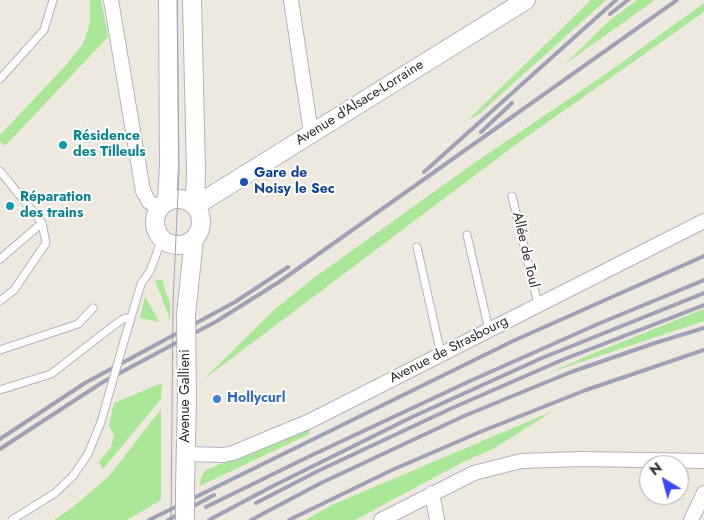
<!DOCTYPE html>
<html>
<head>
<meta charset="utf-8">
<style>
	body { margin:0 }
	#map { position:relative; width:704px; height:520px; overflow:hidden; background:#eee9de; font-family:Jost,sans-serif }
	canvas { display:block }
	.north { position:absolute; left:639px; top:455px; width:50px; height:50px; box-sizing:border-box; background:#fff; border:1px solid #ababab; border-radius:50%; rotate:323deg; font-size:14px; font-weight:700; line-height:20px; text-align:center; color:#2c2c2c }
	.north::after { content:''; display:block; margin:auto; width:18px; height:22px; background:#3a4aff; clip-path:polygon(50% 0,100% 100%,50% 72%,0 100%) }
</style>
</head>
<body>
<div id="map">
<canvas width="704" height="520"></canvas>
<div class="north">N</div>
</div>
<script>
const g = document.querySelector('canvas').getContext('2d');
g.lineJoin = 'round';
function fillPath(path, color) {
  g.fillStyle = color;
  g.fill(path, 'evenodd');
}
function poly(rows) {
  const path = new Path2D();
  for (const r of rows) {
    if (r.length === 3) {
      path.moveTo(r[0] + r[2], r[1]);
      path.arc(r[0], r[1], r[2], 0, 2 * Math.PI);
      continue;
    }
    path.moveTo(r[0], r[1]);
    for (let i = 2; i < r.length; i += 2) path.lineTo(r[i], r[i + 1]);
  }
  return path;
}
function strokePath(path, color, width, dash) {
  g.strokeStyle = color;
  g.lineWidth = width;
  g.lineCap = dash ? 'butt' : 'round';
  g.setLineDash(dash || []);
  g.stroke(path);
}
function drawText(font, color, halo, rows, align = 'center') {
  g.font = font + ' Jost,sans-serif';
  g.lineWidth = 4;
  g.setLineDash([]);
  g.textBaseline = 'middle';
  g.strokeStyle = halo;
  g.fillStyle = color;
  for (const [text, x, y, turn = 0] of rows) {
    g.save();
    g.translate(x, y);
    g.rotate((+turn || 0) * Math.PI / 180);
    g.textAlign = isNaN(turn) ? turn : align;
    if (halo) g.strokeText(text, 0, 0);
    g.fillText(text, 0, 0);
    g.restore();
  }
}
const green = poly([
	[90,0,101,0,108,37,5,146,0,141,0,135,67,64,83,44,90,23],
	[591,0,606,0,478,115,468,120],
	[637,0,655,0,565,64,609,21],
	[704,3,704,12,518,143,204,379,274,310,311,280,470,166,610,71],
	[155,280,162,280,170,304,170,320],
	[145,296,159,322,140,318],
	[704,309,704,321,551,372,589,355],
	[162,383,161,399,103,469,99,462,111,447,114,436,109,425,114,403],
	[161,409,161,500,127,520,54,520,73,507,109,476],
	[553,411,493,449,465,461,355,520,305,520,334,504],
	[311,427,309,434,200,486,201,477,206,470]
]);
const service = poly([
	[0,79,44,30,53,0],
	[0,171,42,223,46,243,14,290,0,301],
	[512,196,538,304],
	[467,235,489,330],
	[417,247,441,354],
	[0,259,42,223],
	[124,341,141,284,150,271,162,239],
	[0,350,78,324,93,308],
	[0,390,51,374,117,323,125,318,130,318],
	[12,520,55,493,73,476,88,454,101,422]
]);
const minor = poly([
	[111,0,143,191,149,202,160,207],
	[291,0,311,133],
	[186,454,223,455,233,453,310,421,704,221],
	[432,493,437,520],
	[381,520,474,473,521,461,580,459,704,461],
	[691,520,704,493]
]);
const tertiary = poly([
	[192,0,196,171,195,206],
	[178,222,23],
	[167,201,169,166,168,0],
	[195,206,526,0],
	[186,315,194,239],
	[185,488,187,399]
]);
const tram = poly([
	[171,520,173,303,179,171,177,0]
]);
const rail = poly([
	[610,14,628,0],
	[481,132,512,103],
	[424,172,616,0],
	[0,439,85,383,235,302,288,267],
	[0,449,103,382,217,321,279,282,677,0],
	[256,503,318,471,450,409,562,360,704,305],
	[206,507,308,457,470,381,598,324,704,280],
	[149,520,513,341,704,256],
	[168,520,214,495],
	[209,520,271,487,410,418,542,358,704,293],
	[251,520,321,483,464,416,571,372,655,343,704,328],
	[289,520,392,470,480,432,586,390,704,350]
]);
const serviceBridge = poly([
	[101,422,124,341]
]);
const tertiaryBridge = poly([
	[186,315,187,399],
	[185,520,185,488]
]);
const markers = [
	[63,145,5,"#0f9aa8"],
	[244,182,5,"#1a4fb4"],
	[10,206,5,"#0f9aa8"],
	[217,399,5,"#3f7fe0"]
];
const streetNames = [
	["Avenue d'Alsace-Lorraine",360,103,-32],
	["Allée de Toul",525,250,77],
	["Avenue de Strasbourg",449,350,-27],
	["Avenue Gallieni",186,396,-90]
];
const cultureNames = [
	["Résidence",73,137],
	["des Tilleuls",73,153],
	["Réparation",20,198],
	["des trains",20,214]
];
const transitNames = [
	["Gare de",254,174],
	["Noisy le Sec",254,190]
];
const shopNames = [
	["Hollycurl",227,399]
];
fillPath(green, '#abe798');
strokePath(service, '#b2b2c0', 9);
strokePath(minor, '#b2b2c0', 16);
strokePath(tertiary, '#b2b2c0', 20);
strokePath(service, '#fff', 7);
strokePath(minor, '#fff', 14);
strokePath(tertiary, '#fff', 18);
strokePath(tram, '#a0a1b7', 1);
strokePath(rail, '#a0a1b7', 4);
strokePath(serviceBridge, '#b2b2c0', 9, []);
strokePath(tertiaryBridge, '#b2b2c0', 20, []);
strokePath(serviceBridge, '#fff', 7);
strokePath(tertiaryBridge, '#fff', 18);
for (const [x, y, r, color] of markers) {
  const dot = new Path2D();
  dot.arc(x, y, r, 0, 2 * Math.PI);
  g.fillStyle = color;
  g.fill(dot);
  strokePath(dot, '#fff', 2);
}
drawText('14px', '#2c2c2c', '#fff', streetNames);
drawText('bold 14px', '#0d838f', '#fff', cultureNames, 'left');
drawText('bold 14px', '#164399', '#fff', transitNames, 'left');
drawText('bold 14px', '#366cbe', '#fff', shopNames, 'left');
</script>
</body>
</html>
